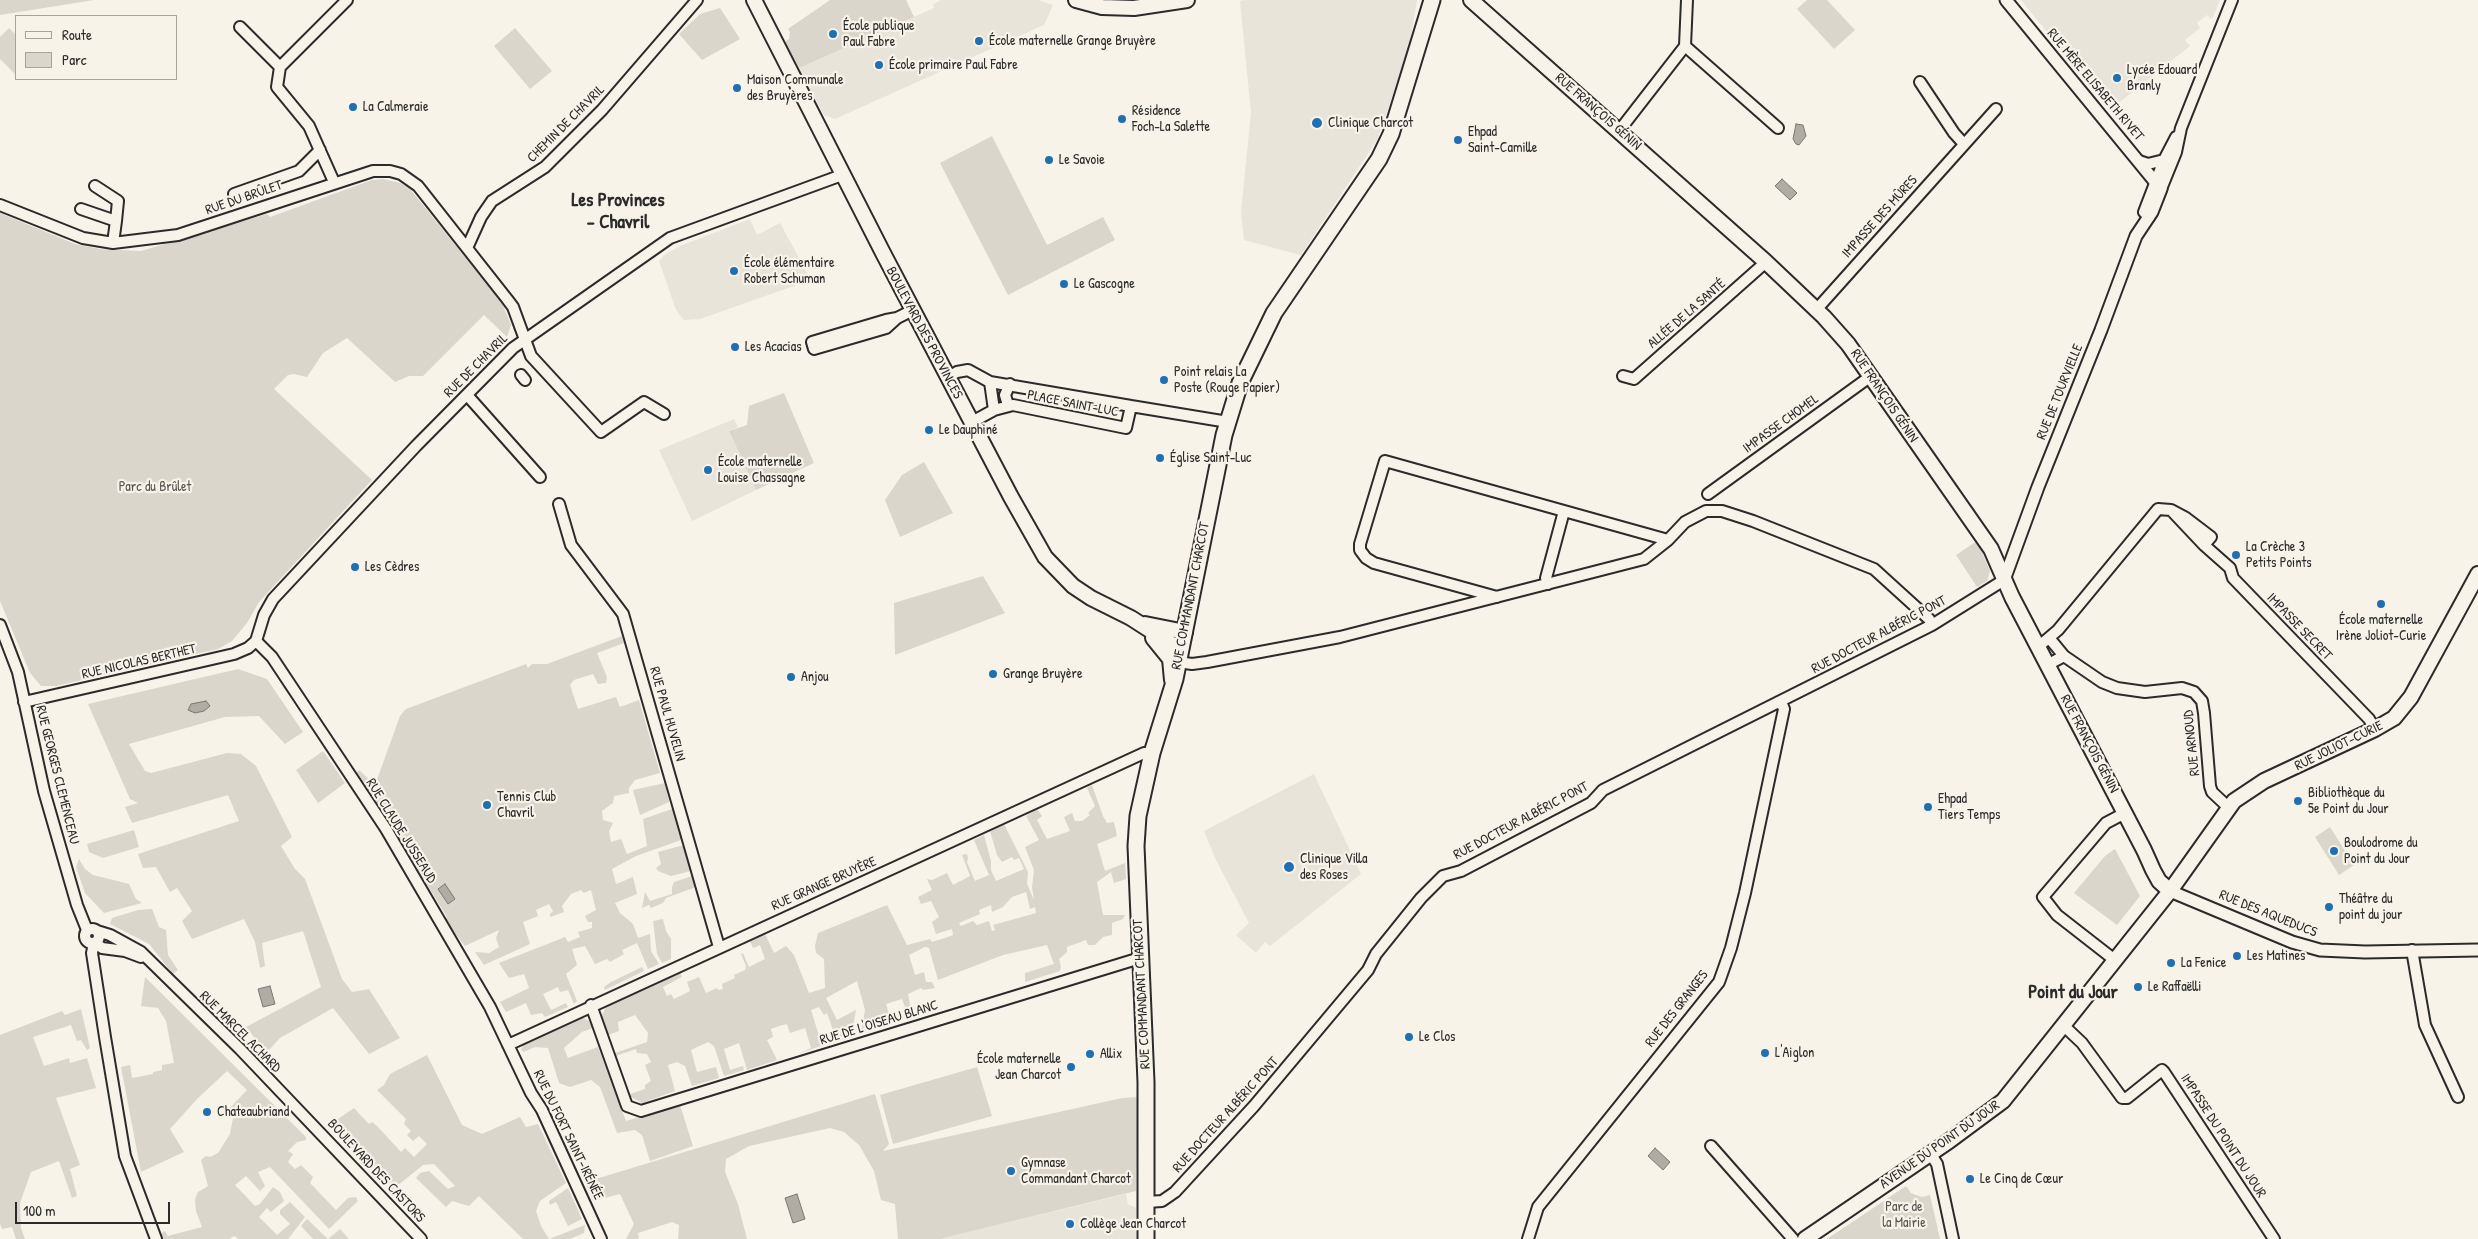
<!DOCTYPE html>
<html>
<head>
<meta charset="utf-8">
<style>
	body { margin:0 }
	#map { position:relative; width:2478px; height:1239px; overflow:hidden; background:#f7f3e8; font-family:"Patrick Hand",sans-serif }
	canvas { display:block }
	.legend { position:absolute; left:15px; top:15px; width:162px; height:65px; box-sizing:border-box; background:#f7f3e8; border:1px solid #a5a39c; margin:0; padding:6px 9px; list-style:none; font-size:15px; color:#2b2b2b }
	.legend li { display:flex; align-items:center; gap:10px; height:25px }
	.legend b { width:25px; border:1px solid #a5a39c }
	.scale { position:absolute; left:15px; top:1202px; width:155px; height:22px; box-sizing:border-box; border:2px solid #2b2b2b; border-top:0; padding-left:6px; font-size:15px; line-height:18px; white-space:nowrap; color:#2b2b2b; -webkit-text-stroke:4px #f7f3e8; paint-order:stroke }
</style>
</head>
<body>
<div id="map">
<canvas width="2478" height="1239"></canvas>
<ul class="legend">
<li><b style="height:6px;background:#f7f3e8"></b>Route</li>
<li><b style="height:14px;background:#dad6cc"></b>Parc</li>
</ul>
<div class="scale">100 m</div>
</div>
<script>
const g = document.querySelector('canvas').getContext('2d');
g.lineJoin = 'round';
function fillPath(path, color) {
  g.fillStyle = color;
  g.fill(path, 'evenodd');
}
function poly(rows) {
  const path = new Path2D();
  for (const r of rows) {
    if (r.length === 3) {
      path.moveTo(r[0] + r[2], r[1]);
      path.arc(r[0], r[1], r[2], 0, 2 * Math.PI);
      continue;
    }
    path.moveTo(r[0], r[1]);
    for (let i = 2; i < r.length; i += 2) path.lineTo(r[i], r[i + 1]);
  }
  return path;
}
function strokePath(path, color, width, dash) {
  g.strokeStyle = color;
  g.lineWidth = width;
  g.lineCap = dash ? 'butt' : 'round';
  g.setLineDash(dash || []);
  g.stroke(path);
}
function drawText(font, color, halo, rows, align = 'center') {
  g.font = font + ' "Patrick Hand",sans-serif';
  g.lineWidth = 4.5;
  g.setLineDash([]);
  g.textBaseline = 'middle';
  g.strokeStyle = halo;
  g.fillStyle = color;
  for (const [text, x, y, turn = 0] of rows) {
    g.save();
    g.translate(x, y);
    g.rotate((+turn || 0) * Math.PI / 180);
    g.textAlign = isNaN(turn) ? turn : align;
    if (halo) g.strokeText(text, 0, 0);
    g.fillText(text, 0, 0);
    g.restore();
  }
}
const built = poly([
	[941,0,1038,0,1053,5,1044,25,835,119,824,115,799,68,934,8,933,4],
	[1245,0,1417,0,1409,48,1377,140,1301,255,1244,240,1241,211,1251,113,1240,1],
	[2021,0,2220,0,2213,17,2211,19,2207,15,2197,23,2200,28,2185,40,2190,46,2110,110],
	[750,219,757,235,780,223,811,280,700,319,684,320,676,310,659,261,664,255,680,246],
	[734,419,738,427,729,431,756,490,692,521,659,450],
	[1314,774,1361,874,1270,946,1265,942,1256,953,1236,935,1249,923,1216,860,1204,831],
	[1126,1194,1128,1204,1136,1208,1136,1239,940,1239]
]);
const green = poly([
	[0,0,94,0,0,15],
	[830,0,906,0,914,17,799,68,785,42,789,39,790,32,788,29],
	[1807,0,1827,0,1855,30,1834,49,1797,9],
	[720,8,740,39,702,60,679,34,700,14],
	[9,28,16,35,16,75,0,59,0,37],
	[515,28,552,71,530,89,494,46],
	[992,136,1047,245,1103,217,1115,240,1008,295,940,163],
	[383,179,400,183,410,189,502,303,511,325,507,337,484,315,423,376,409,376,395,382,347,338,323,353,307,377,294,374,288,375,274,389,372,480,259,602,247,623,232,641,218,649,56,686,41,686,30,673,0,601,0,213,75,244,100,249,141,251,267,214,270,217,372,180],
	[784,393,814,463,756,490,729,431,747,425,749,406],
	[924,462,953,513,900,537,885,500,902,475],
	[1977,541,1990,571,1987,581,1977,587,1956,555],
	[983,576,1005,613,895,655,894,603],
	[622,636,624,643,597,653,607,677,606,683,598,684,593,674,574,680,570,685,578,709,616,697,620,707,639,700,660,773,635,780,629,788,629,793,614,796,613,803,602,811,603,820,613,823,609,831,611,842,621,839,627,854,647,846,643,819,672,809,681,840,636,856,612,869,616,884,633,877,637,894,615,903,620,913,633,924,638,938,650,934,651,951,659,964,648,969,637,943,622,950,624,954,610,962,607,959,595,964,585,946,572,949,577,965,566,974,577,1001,574,1004,568,990,560,992,558,987,543,994,551,1010,566,1003,568,1007,545,1017,542,1013,531,1015,526,1003,506,1012,500,1002,529,988,524,974,509,978,499,963,565,937,568,942,580,937,578,932,592,928,592,922,588,922,585,916,596,910,591,890,584,893,581,890,571,894,562,906,564,912,550,917,550,914,553,911,549,904,536,910,538,916,523,922,530,944,484,965,475,952,489,953,499,947,496,938,499,930,465,946,445,920,447,917,394,831,354,776,359,770,375,785,400,716,406,709,526,664,528,668,532,664,547,664],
	[238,669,267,679,303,732,285,744,259,716,225,717,129,744,145,771,151,773,227,753,241,754,256,766,292,837,281,846,295,869,305,879,342,979,352,992,369,989,400,1038,369,1054,333,1008,280,1038,269,1050,262,1047,246,1027,321,987,303,931,262,943,265,966,260,968,255,942,244,919,192,939,182,921,192,911,177,888,170,892,156,867,143,868,138,854,239,821,228,795,132,823,125,807,138,803,130,799,88,704],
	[323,751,345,783,318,803,296,770],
	[665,783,669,802,640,815,633,790],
	[1092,785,1103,816,1107,823,1114,822,1117,836,1097,844,1105,871,1125,863,1126,879,1114,883,1111,872,1097,882,1103,915,1125,915,1123,919,1112,923,1112,935,1103,937,1095,945,1088,945,1086,940,1067,947,1067,952,1059,959,1061,967,1060,971,1025,982,1025,973,1054,964,1047,945,1003,955,938,980,929,948,925,947,909,955,915,975,924,972,926,982,932,982,935,988,923,990,921,988,908,994,912,1016,906,1019,906,1010,902,999,886,1004,891,1021,887,1024,861,1033,865,1010,857,981,826,998,837,1020,856,1010,851,1037,837,1041,827,1013,824,1015,819,1007,811,1010,821,1042,832,1039,832,1042,798,1054,811,1048,805,1028,790,1033,787,1024,779,1026,771,1029,773,1037,767,1040,777,1060,747,1070,739,1043,724,1049,730,1070,743,1066,744,1070,724,1076,714,1046,708,1042,691,1050,697,1072,716,1067,719,1078,692,1086,685,1066,677,1062,668,1065,675,1091,642,1103,631,1097,630,1094,645,1089,645,1085,651,1081,645,1065,651,1062,647,1054,637,1053,636,1049,616,1056,615,1053,647,1042,648,1033,635,1015,618,1022,619,1031,608,1035,601,1017,607,1005,680,972,682,977,663,987,667,996,671,994,674,999,690,991,687,982,699,977,706,993,717,988,718,990,723,989,722,984,735,978,734,975,745,970,746,966,741,954,743,953,749,967,765,959,760,945,753,948,750,941,765,934,774,953,786,946,794,955,809,993,825,988,824,959,816,953,815,946,818,933,887,905,907,945,930,939,932,942,945,938,953,935,952,929,936,934,932,922,939,917,931,901,921,904,918,897,932,890,927,879,932,880,947,873,953,885,970,876,962,855,967,854,968,858,967,862,975,881,989,875,974,840,984,835,991,861,991,870,996,881,1024,869,1019,858,1014,860,1012,857,1002,862,997,855,990,831,1004,824,1028,872,1027,884,1034,900,1032,887,1034,870,1025,847,1039,840,1026,816,1037,809,1042,816,1037,820,1047,839,1070,831,1064,817,1072,813,1075,821,1082,821,1090,815,1088,813,1095,806,1087,788],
	[1026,892,1030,909,1035,907,1036,913,993,925,995,930,992,931,989,921,977,925,973,921,961,926,959,923,980,914,979,910,991,905,992,912,1003,907,1012,897],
	[2330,827,2354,865,2339,875,2315,837],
	[134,830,139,847,103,858,89,852,87,844],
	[680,846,683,846,691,871,671,876,658,871,656,868,661,864,658,852],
	[2115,849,2140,896,2117,925,2074,893,2105,856],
	[79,859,85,869,93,875,129,884,136,899,142,903,104,913,85,893,76,867],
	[692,876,696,887,666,898,663,903,651,908,649,905,642,908,645,892,650,901,672,894,672,887,674,882],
	[152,909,159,927,166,930,168,955,178,970,173,974,149,944,110,924,112,918,138,910],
	[663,919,666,931,671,939,671,959,662,963,657,954,653,921],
	[642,967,644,971,605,990,604,987,611,982],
	[145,977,306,1137,306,1140,297,1142,288,1151,293,1154,288,1162,295,1169,301,1165,313,1177,310,1183,336,1210,348,1198,356,1197,358,1201,329,1229,270,1167,258,1172,265,1186,260,1191,246,1176,235,1185,255,1206,260,1204,273,1187,280,1192,284,1201,271,1212,267,1208,259,1217,277,1235,290,1224,280,1214,280,1210,290,1202,305,1217,288,1239,239,1239,234,1236,229,1239,162,1239,160,1234,165,1231,168,1236,202,1227,196,1211,195,1199,198,1192,208,1186,201,1160,206,1156,210,1157,218,1153,230,1134,233,1118,227,1111,247,1090,227,1071,197,1099,170,1129,184,1152,141,1172,121,1067,130,1065,132,1078,153,1074,153,1072,162,1070,162,1065,174,1063,166,1021,158,1008,141,1006],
	[81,1009,90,1048,87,1050,81,1040,77,1041,71,1025,33,1037,44,1066,69,1058,70,1063,87,1058,96,1088,56,1098,80,1165,70,1169,77,1196,72,1198,59,1161,31,1172,20,1203,21,1228,25,1239,16,1239,12,1227,2,1229,0,1224,0,1035,62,1011,65,1015],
	[579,1016,589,1021,593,1028,582,1032,564,1048,568,1058,598,1047,626,1121,680,1105,693,1146,650,1161,642,1135,635,1130,617,1133,600,1087,591,1080,570,1087,559,1083,548,1048,535,1047,524,1052,521,1050,524,1041],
	[427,1055,462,1125,482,1134,520,1117,526,1127,538,1124,566,1183,540,1201,536,1211,541,1226,549,1239,585,1225,584,1233,570,1239,523,1239,479,1196,469,1206,452,1201,446,1207,416,1178,420,1173,429,1171,448,1189,455,1186,434,1164,423,1165,392,1190,329,1125,354,1108,369,1124,372,1122,377,1126,401,1152,405,1148,414,1157,427,1144,419,1136,413,1141,407,1135,411,1131,404,1124,406,1119,377,1090,384,1085,390,1074],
	[977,1067,992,1116,893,1144,880,1095],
	[875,1094,889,1144,883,1151,1122,1098,1138,1097,1136,1191,940,1239,898,1239,895,1204,881,1200,874,1171,859,1145,844,1132,830,1128,749,1146,726,1159,725,1172,738,1204,747,1239,678,1239,679,1225,672,1222,638,1233,639,1239,626,1239,634,1224,620,1194,593,1201,586,1182],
	[1906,1186,1911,1193,1916,1195,1922,1197,1930,1195,1940,1239,1827,1239],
	[568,1188,582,1219,568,1226,556,1202,550,1205,549,1201],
	[307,1219,328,1239,340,1229,349,1239,313,1239,301,1226]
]);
const water = poly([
	[1796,124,1803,125,1806,136,1799,145,1796,144,1793,139,1796,124],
	[1782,179,1797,193,1790,200,1775,186,1782,179],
	[206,701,210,706,204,711,195,713,188,710,191,704,206,701],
	[445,884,455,899,448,904,438,889,445,884],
	[270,986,275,1004,263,1007,258,989,270,986],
	[1655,1148,1670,1162,1663,1170,1648,1156,1655,1148],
	[797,1194,805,1219,793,1223,785,1198,797,1194]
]);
const minor = poly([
	[240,27,280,67],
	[1685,46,1778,128],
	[1920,82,1954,133,1964,144],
	[1619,131,1685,46,1687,0],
	[2139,161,2148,164,2164,160,2176,137],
	[334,182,309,126,277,87,280,67,347,0],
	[95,186,118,201,116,221],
	[2161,189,2176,152,2181,128,2232,0],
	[234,194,299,171,320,150],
	[0,205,83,238,113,243,178,235,373,171,390,171,401,174,418,186,507,299,513,307,531,356,601,432,644,402,664,414],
	[81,209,116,221,113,243],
	[2149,217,2144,212,2164,160],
	[467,248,481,217,492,201,545,167,602,110,697,0],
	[1816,310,1996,109],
	[897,318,886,320,812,342,814,349,886,328,897,318,913,310],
	[521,375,525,380],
	[1623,376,1634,379,1766,262],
	[948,377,957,372,968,370,990,382,994,410,972,422],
	[990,382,1131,406,1126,428,1013,405,994,410],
	[467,395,540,477],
	[1008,405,1005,395,1010,384],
	[1131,406,1228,422],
	[1708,494,1871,376],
	[559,504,571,545,623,614,719,947],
	[2204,545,2230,568,2233,578,2369,719,2375,729],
	[1548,584,1546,578,1564,511],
	[1497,597,1374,563,1366,558,1360,550,1360,544,1385,461,1668,540],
	[0,625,18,672,44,791,77,905,87,930],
	[2050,639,2064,656],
	[256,641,272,657,386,829,490,1007,531,1093,542,1110,601,1239],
	[2038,647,2058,630,2158,509,2171,510,2186,518,2211,537,2204,545,2171,510],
	[1178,662,1192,664,1207,662,1340,637,1644,559,1668,540,1685,522,1706,511,1722,511,1753,521,1874,569,1929,619,1932,625],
	[2047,665,2064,656,2102,682,2117,688,2145,692,2182,688,2194,692,2202,701,2204,713,2210,786,2212,792,2228,807],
	[24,702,234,654,248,648,256,641,264,615,273,599,416,446,513,348,670,238,842,175],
	[92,936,7],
	[97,931,110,935,141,952,240,1049,421,1239],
	[94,943,92,953,105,1037,125,1156,156,1239],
	[96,943,102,948,125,951,141,957],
	[2412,950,2425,1025,2458,1097],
	[2116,961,2057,915,2043,897,2106,823,2125,813],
	[591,1005,627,1106,641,1111,1140,958],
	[2063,1025,2082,1043,2122,1098,2127,1098,2162,1070,2164,1072,2274,1239],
	[508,1045,1144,753,1152,753],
	[1711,1146,1793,1239],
	[1930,1153,1937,1164,1953,1239],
	[1147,1202,1162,1201,1175,1192,1254,1106,1368,970,1376,954,1421,898,1443,876,1461,871,1591,803,1603,790,1619,782,1932,625,2004,580],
	[1528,1239,1538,1207,1719,982,1731,948,1745,893,1784,709,1781,702]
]);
const tertiary = poly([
	[2004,580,2038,487,2101,330,2136,236,2152,212,2161,189,2006,0],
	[2170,891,2292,942,2320,950,2365,952,2478,950]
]);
const secondary = poly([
	[754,0,883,253,1011,497,1045,557,1073,586,1091,598,1131,618,1173,645,1182,645],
	[1076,0,1102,7,1134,8,1187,0],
	[1471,0,1766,262,1824,317,1848,344,1991,549,2012,597,2144,850,2153,870,2159,881,2170,891],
	[1145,624,1185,632],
	[1153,638,1170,659,1172,680],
	[1805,1239,1949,1141,2003,1101,2170,891,2234,801,2264,781,2375,729,2394,718,2411,697,2478,574]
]);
const primary = poly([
	[1146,1239,1146,1082,1136,846,1138,816,1152,753,1175,679,1224,435,1240,383,1274,313,1379,159,1391,134,1432,0]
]);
const markers = [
	[833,34,5,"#1f6fb2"],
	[979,41,5,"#1f6fb2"],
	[879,65,5,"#1f6fb2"],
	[2117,78,5,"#1f6fb2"],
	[737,88,5,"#1f6fb2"],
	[353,107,5,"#1f6fb2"],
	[1122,119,5,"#1f6fb2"],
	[1317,123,6,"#1f6fb2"],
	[1458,140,5,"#1f6fb2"],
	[1049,160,5,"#1f6fb2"],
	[734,271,5,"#1f6fb2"],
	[1064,284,5,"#1f6fb2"],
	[735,347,5,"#1f6fb2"],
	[1164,380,5,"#1f6fb2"],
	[929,430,5,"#1f6fb2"],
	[1160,458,5,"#1f6fb2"],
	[708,470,5,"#1f6fb2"],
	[2236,555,5,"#1f6fb2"],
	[355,567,5,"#1f6fb2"],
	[2381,604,5,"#1f6fb2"],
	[993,674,5,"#1f6fb2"],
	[791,677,5,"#1f6fb2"],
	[2298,801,5,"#1f6fb2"],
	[487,805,5,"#1f6fb2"],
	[1928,807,5,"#1f6fb2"],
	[2334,851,5,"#1f6fb2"],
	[1289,867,6,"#1f6fb2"],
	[2329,907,5,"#1f6fb2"],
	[2237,956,5,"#1f6fb2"],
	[2171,963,5,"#1f6fb2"],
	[2138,987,5,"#1f6fb2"],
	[1409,1037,5,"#1f6fb2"],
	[1765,1053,5,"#1f6fb2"],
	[1090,1054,5,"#1f6fb2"],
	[1071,1067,5,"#1f6fb2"],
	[207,1112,5,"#1f6fb2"],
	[1011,1171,5,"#1f6fb2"],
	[1970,1179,5,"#1f6fb2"],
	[1070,1224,5,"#1f6fb2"]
];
const poiNames = [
	["École publique",843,26],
	["Paul Fabre",843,42],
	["École maternelle Grange Bruyère",989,41],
	["École primaire Paul Fabre",889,65],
	["Lycée Edouard",2127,70],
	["Branly",2127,86],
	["Maison Communale",747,80],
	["des Bruyères",747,96],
	["La Calmeraie",363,107],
	["Résidence",1132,111],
	["Foch-La Salette",1132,127],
	["Clinique Charcot",1328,123],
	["Ehpad",1468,132],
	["Saint-Camille",1468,148],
	["Le Savoie",1059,160],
	["École élémentaire",744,263],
	["Robert Schuman",744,279],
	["Le Gascogne",1074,284],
	["Les Acacias",745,347],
	["Point relais La",1174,372],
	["Poste (Rouge Papier)",1174,388],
	["Le Dauphiné",939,430],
	["Église Saint-Luc",1170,458],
	["École maternelle",718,462],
	["Louise Chassagne",718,478],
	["La Crèche 3",2246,547],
	["Petits Points",2246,563],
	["Les Cèdres",365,567],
	["École maternelle",2381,620,"center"],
	["Irène Joliot-Curie",2381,636,"center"],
	["Grange Bruyère",1003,674],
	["Anjou",801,677],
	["Bibliothèque du",2308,793],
	["5e Point du Jour",2308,809],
	["Tennis Club",497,797],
	["Chavril",497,813],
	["Ehpad",1938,799],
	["Tiers Temps",1938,815],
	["Boulodrome du",2344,843],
	["Point du Jour",2344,859],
	["Clinique Villa",1300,859],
	["des Roses",1300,875],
	["Théâtre du",2339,899],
	["point du jour",2339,915],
	["Les Matines",2247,956],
	["La Fenice",2181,963],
	["Le Raffaëlli",2148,987],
	["Le Clos",1419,1037],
	["L'Aiglon",1775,1053],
	["Allix",1100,1054],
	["École maternelle",1061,1059,"right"],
	["Jean Charcot",1061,1075,"right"],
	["Chateaubriand",217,1112],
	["Gymnase",1021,1163],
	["Commandant Charcot",1021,1179],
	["Le Cinq de Cœur",1980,1179],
	["Collège Jean Charcot",1080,1224]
];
const streetNames = [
	["RUE MÈRE ELISABETH RIVET",2095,85,50],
	["RUE FRANÇOIS GÉNIN",1598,112,41],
	["CHEMIN DE CHAVRIL",566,124,-45],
	["RUE DU BRÛLET",244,198,-19],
	["IMPASSE DES MÛRES",1880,217,-48],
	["ALLÉE DE LA SANTÉ",1687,314,-41],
	["BOULEVARD DES PROVINCES",924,333,62],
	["RUE DE CHAVRIL",476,366,-45],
	["RUE DE TOURVIELLE",2060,392,-68],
	["RUE FRANÇOIS GÉNIN",1884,396,56],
	["PLACE SAINT-LUC",1073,404,11],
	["IMPASSE CHOMEL",1781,424,-36],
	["RUE COMMANDANT CHARCOT",1191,596,-79],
	["IMPASSE SECRET",2299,627,46],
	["RUE DOCTEUR ALBÉRIC PONT",1879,635,-28],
	["RUE NICOLAS BERTHET",139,662,-13],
	["RUE PAUL HUVELIN",667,714,74],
	["RUE ARNOUD",2192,743,-96],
	["RUE FRANÇOIS GÉNIN",2089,744,62],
	["RUE JOLIOT-CURIE",2339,746,-26],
	["RUE GEORGES CLEMENCEAU",57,775,76],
	["RUE DOCTEUR ALBÉRIC PONT",1521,821,-28],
	["RUE CLAUDE JUSSEAUD",401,831,58],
	["RUE GRANGE BRUYÈRE",824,884,-24],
	["RUE DES AQUEDUCS",2268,914,22],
	["RUE COMMANDANT CHARCOT",1142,994,-93],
	["RUE DES GRANGES",1677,1009,-52],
	["RUE DE L'OISEAU BLANC",879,1023,-17],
	["RUE MARCEL ACHARD",240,1032,45],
	["RUE DOCTEUR ALBÉRIC PONT",1226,1115,-48],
	["RUE DU FORT SAINT-IRÉNÉE",568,1135,64],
	["IMPASSE DU POINT DU JOUR",2223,1136,57],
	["AVENUE DU POINT DU JOUR",1940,1145,-35],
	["BOULEVARD DES CASTORS",376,1171,47]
];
const parkNames = [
	["Parc du Brûlet",155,487],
	["Parc de",1904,1207],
	["la Mairie",1904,1223]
];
const districtNames = [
	["Les Provinces",618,201],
	["– Chavril",618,223],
	["Point du Jour",2073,993]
];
fillPath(built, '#e8e4da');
fillPath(green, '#dad6cc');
fillPath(water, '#afaca4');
strokePath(water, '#7a7874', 1);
strokePath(minor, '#2b2b2b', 14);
strokePath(tertiary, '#2b2b2b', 15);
strokePath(secondary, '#2b2b2b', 18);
strokePath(primary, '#2b2b2b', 19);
strokePath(minor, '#f7f3e8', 10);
strokePath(tertiary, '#f7f3e8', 11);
strokePath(secondary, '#f7f3e8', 14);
strokePath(primary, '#f7f3e8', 15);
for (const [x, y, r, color] of markers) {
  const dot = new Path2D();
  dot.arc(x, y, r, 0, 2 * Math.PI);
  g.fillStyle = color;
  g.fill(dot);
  strokePath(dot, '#f7f3e8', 2);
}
drawText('14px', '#2b2b2b', '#f7f3e8', poiNames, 'left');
drawText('14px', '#2b2b2b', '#f7f3e8', streetNames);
drawText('14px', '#575653', '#f7f3e8', parkNames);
drawText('bold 19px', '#2b2b2b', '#f7f3e8', districtNames);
</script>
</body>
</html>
